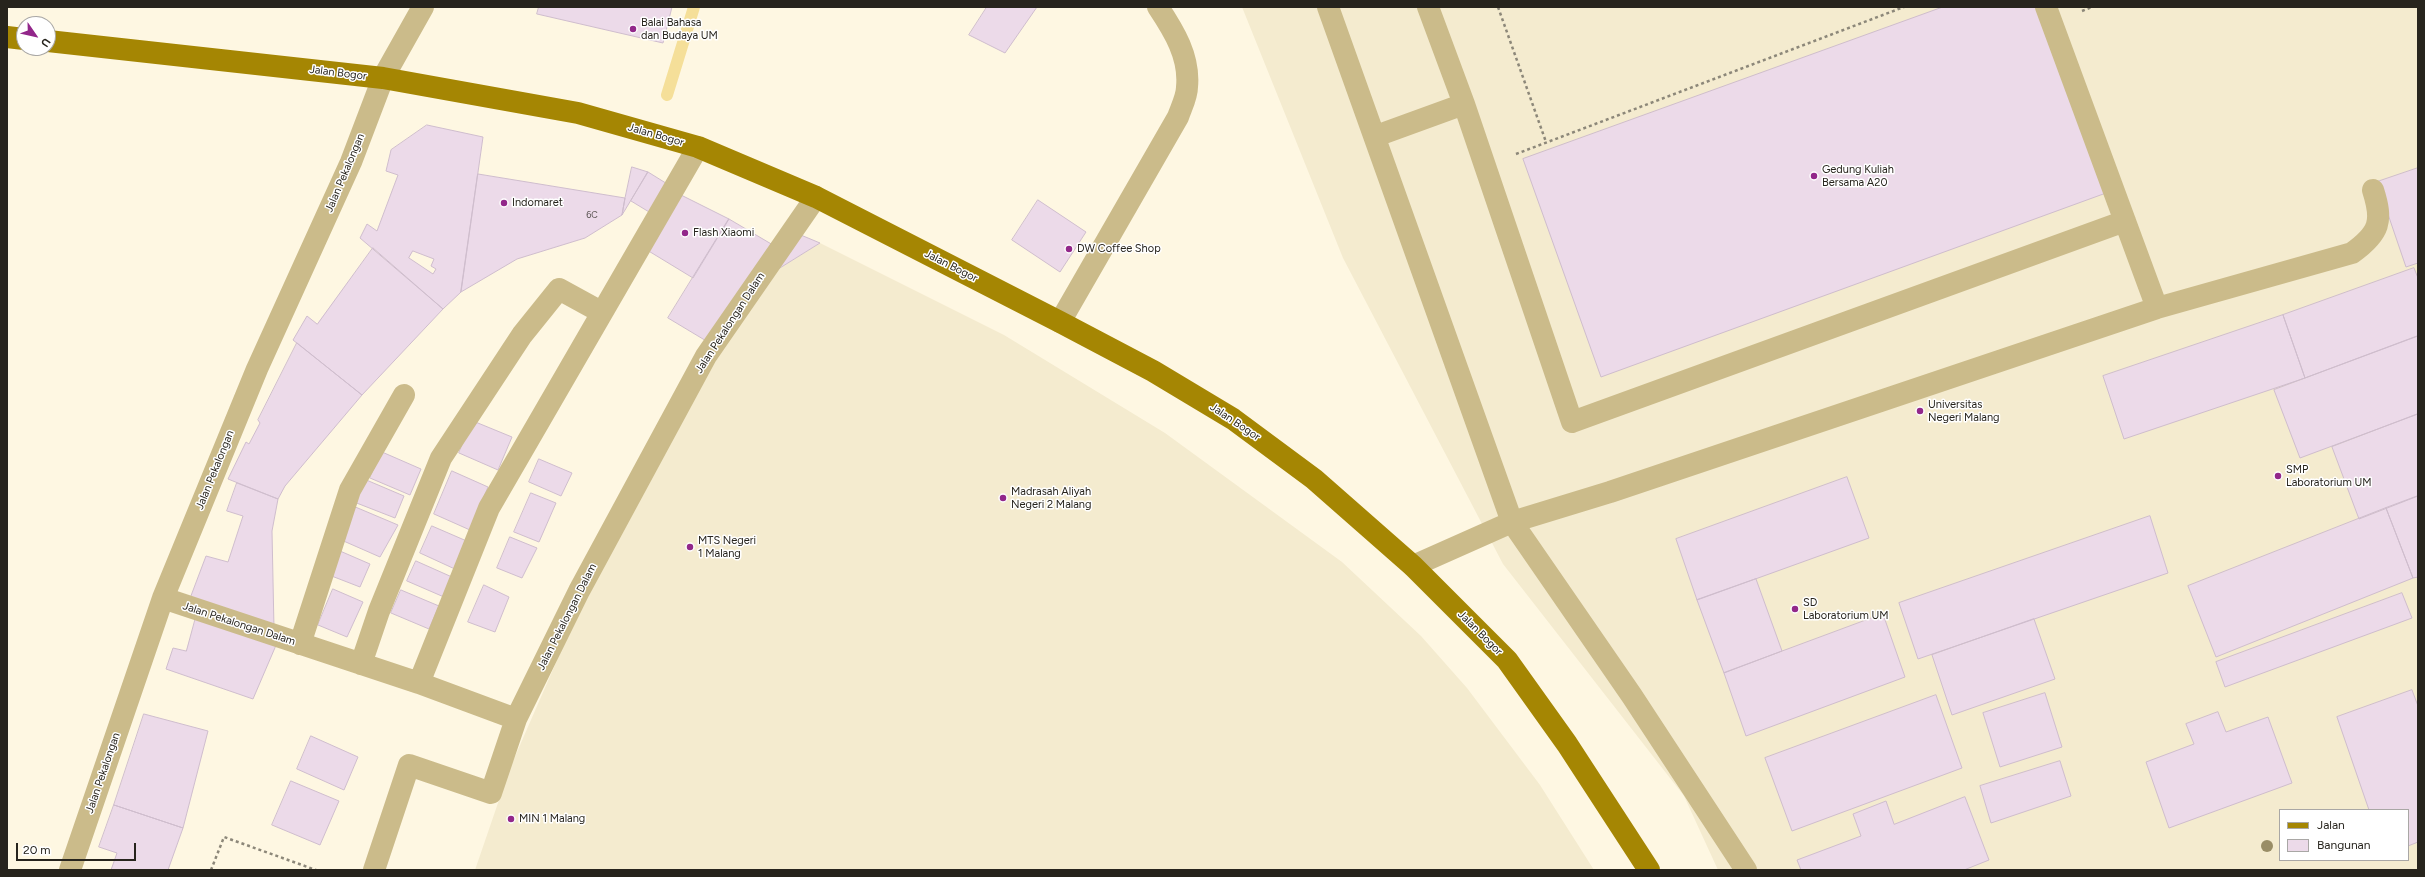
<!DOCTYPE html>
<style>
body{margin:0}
#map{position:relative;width:2425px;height:877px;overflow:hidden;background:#fef7e2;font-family:Figtree,sans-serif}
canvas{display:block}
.frame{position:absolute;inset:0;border:8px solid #27241d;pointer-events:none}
.legend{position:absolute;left:2279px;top:809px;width:130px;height:52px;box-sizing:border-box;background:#fff;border:1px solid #a9a7a5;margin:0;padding:5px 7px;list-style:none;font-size:12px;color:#27241d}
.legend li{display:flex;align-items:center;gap:8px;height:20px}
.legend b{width:20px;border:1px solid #a9a7a5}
.north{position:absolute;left:16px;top:16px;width:40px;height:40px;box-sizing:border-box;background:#fff;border:1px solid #a9a7a5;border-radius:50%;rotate:124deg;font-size:11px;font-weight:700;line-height:16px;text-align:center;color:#27241d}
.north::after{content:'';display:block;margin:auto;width:14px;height:18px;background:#92278a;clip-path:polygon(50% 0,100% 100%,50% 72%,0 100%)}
.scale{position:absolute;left:16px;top:843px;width:120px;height:18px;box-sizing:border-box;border:2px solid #27241d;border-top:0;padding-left:5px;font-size:12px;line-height:14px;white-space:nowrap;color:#27241d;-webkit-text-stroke:3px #fff;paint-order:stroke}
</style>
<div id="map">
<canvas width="2425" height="877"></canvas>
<div class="frame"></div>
<ul class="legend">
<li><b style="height:5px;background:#a58603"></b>Jalan</li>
<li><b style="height:11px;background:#ecdae9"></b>Bangunan</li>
</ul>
<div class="north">U</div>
<div class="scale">20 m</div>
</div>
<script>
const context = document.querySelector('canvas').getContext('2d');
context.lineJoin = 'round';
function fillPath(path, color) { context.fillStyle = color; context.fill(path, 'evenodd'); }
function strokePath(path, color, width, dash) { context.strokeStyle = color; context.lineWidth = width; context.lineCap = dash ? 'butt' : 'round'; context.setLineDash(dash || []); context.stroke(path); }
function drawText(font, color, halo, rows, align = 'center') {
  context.font = font + ' Figtree,sans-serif'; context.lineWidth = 3; context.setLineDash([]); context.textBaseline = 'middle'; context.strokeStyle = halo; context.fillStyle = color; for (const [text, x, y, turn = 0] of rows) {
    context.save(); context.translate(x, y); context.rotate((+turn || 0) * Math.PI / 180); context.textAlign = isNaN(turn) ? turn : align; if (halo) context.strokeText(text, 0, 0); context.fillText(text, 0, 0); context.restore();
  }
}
const built = new Path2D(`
 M1242,7H2418V870H1718L1684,796L1503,564L1343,258ZM2280,810H2408V860H2280Z
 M820,243L1004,335L1165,433L1342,562L1421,636L1467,688L1540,785L1594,870H475L510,768L575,619L646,475L767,276Z`);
const stream = new Path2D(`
 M667,95L694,7`);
const building = new Path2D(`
 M539,7H672L663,43L537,14Z
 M987,7H1037L1005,53L969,35Z
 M1943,7H2039L2106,193L1601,377L1523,159Z
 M427,125L483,137L461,292L443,309L360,238L367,224L377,231L398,175L386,171L391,150ZM413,251L434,259L431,266L436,269L433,274L409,258Z
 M632,167L648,172L622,215L625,198Z
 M2418,168V263L2406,267L2377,182Z
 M648,172L677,190L659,218L631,201Z
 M478,174L625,198L622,215L585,238L517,259L461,292Z
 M675,192L729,219L693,278L642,247Z
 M1038,200L1086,232L1060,272L1012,240Z
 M729,219L773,245L708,342L668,318Z
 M796,233L820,243L767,276Z
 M373,248L443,309L362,395L293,340L307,316L317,324Z
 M2414,268L2418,278V336L2305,378L2283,315Z
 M2283,315L2305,378L2124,439L2103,376Z
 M2418,336V414L2300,458L2274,390Z
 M297,343L362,395L285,486L278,499L228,479L246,442L249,444L260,423L258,420Z
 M2418,414V496L2359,519L2332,447Z
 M473,421L512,437L498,470L459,453Z
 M382,452L421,469L410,495L370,478Z
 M539,459L572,473L561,496L529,482Z
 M452,471L488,487L470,530L434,514Z
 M1847,477L1869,538L1697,600L1676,539Z
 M364,479L404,496L395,518L354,502Z
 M237,483L278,499L272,531L274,629L189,601L206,556L228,562L243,516L227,511Z
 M531,493L556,503L539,542L514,532Z
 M2418,496V577L2413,578L2386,508Z
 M353,506L398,525L380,557L339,539Z
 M2386,508L2413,578L2216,657L2188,586Z
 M2150,516L2168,573L1918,659L1899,603Z
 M432,526L469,542L457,570L420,553Z
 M510,537L537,548L522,578L497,568Z
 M340,551L370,564L360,587L329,575Z
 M416,561L452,577L444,597L407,581Z
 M1756,579L1782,651L1724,673L1697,600Z
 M484,585L509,597L495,632L468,622Z
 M333,589L363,602L347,637L318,625Z
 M401,590L439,606L429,629L391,613Z
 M2402,593L2412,618L2225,687L2216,662Z
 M1883,614L1905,677L1746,736L1724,673Z
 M196,617L277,643L253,699L166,669L173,648L186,651Z
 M2034,619L2055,679L1952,715L1932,655Z
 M2412,690L2418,706V842L2408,846V810H2369L2337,717Z
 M2045,693L2062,747L2000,767L1983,713Z
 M1936,695L1962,768L1792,831L1765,758Z
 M2218,712L2226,732L2268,717L2292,783L2169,828L2146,762L2194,744L2186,724Z
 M144,714L208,731L183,828L114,805Z
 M311,736L358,757L344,790L297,769Z
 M2060,761L2071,796L1991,823L1980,786Z
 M291,781L339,801L320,845L272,825Z
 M1965,797L1989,860L1964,870H1801L1797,860L1861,836L1853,814L1886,801L1894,824Z
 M114,805L183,828L168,870H111L117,853L99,847Z`);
const path = new Path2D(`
 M1498,7L1546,142
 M2082,11L2092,7
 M1516,154L1904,7
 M211,870L224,837L316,870`);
const minor = new Path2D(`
 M1328,7L1512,522L1632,696L1746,870
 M2046,7L2157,308
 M1464,104L1572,422L2125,221
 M1376,136L1464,104L1428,7
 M1060,322L1178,117C1181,108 1187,97 1187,87C1190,57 1174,31 1158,7
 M1413,566L1512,522L1610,492L2157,308L2352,253C2380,233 2383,221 2373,190
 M163,598L419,683L516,719L579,591L706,356L816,197
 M300,644L350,490L404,395
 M361,664L379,611L441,458L522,335L559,289L601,312
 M419,683L489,508L698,147
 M70,870L163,598L257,369L351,162L383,78L423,7
 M374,870L409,765L491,793L516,719`);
const major = new Path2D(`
 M7,37L24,39
 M48,41L383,78L578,113L698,147L816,197L1060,322L1153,371L1233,419L1314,479L1413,566L1507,660L1567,744L1649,870`);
const trees = [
 [2267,846]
];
const markers = [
 [633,29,4,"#92278a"],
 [1814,176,4,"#92278a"],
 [504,203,4,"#92278a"],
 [685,233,4,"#92278a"],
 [1069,249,4,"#92278a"],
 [1920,411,4,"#92278a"],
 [2278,476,4,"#92278a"],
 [1003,498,4,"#92278a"],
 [690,547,4,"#92278a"],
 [1795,609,4,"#92278a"],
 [511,819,4,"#92278a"]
];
const numberNames = [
 ["6C",592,215]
];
const poiNames = [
 ["Balai Bahasa",641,23],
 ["dan Budaya UM",641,36],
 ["Gedung Kuliah",1822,170],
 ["Bersama A20",1822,183],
 ["Indomaret",512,203],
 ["Flash Xiaomi",693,233],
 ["DW Coffee Shop",1077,249],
 ["Universitas",1928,405],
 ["Negeri Malang",1928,418],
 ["SMP",2286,470],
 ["Laboratorium UM",2286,483],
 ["Madrasah Aliyah",1011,492],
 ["Negeri 2 Malang",1011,505],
 ["MTS Negeri",698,541],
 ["1 Malang",698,554],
 ["SD",1803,603],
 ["Laboratorium UM",1803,616],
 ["MIN 1 Malang",519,819]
];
const streetNames = [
 ["Jalan Bogor",338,73,7],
 ["Jalan Bogor",656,135,16],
 ["Jalan Pekalongan",345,173,-67],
 ["Jalan Bogor",951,266,27],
 ["Jalan Pekalongan Dalam",730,323,-57],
 ["Jalan Bogor",1235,422,34],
 ["Jalan Pekalongan",215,470,-68],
 ["Jalan Pekalongan Dalam",567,617,-63],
 ["Jalan Pekalongan Dalam",239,624,18],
 ["Jalan Bogor",1480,633,45],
 ["Jalan Pekalongan",103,773,-71]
];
fillPath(built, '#f4ebcf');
strokePath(stream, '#f5df99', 12);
fillPath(building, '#ecdae9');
strokePath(building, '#cfbdcd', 1);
strokePath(path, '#8c8779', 2.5, [3, 3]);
strokePath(minor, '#cbbb8a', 22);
strokePath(major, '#a58603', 22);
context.fillStyle = '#998d66';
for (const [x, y] of trees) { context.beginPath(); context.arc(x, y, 6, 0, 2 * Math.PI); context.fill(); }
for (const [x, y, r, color] of markers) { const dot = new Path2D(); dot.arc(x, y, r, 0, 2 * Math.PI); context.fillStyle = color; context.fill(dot); strokePath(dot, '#fff', 1.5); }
drawText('9px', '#585250', null, numberNames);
drawText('11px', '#27241d', '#fff', poiNames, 'left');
drawText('11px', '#27241d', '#fff', streetNames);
</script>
